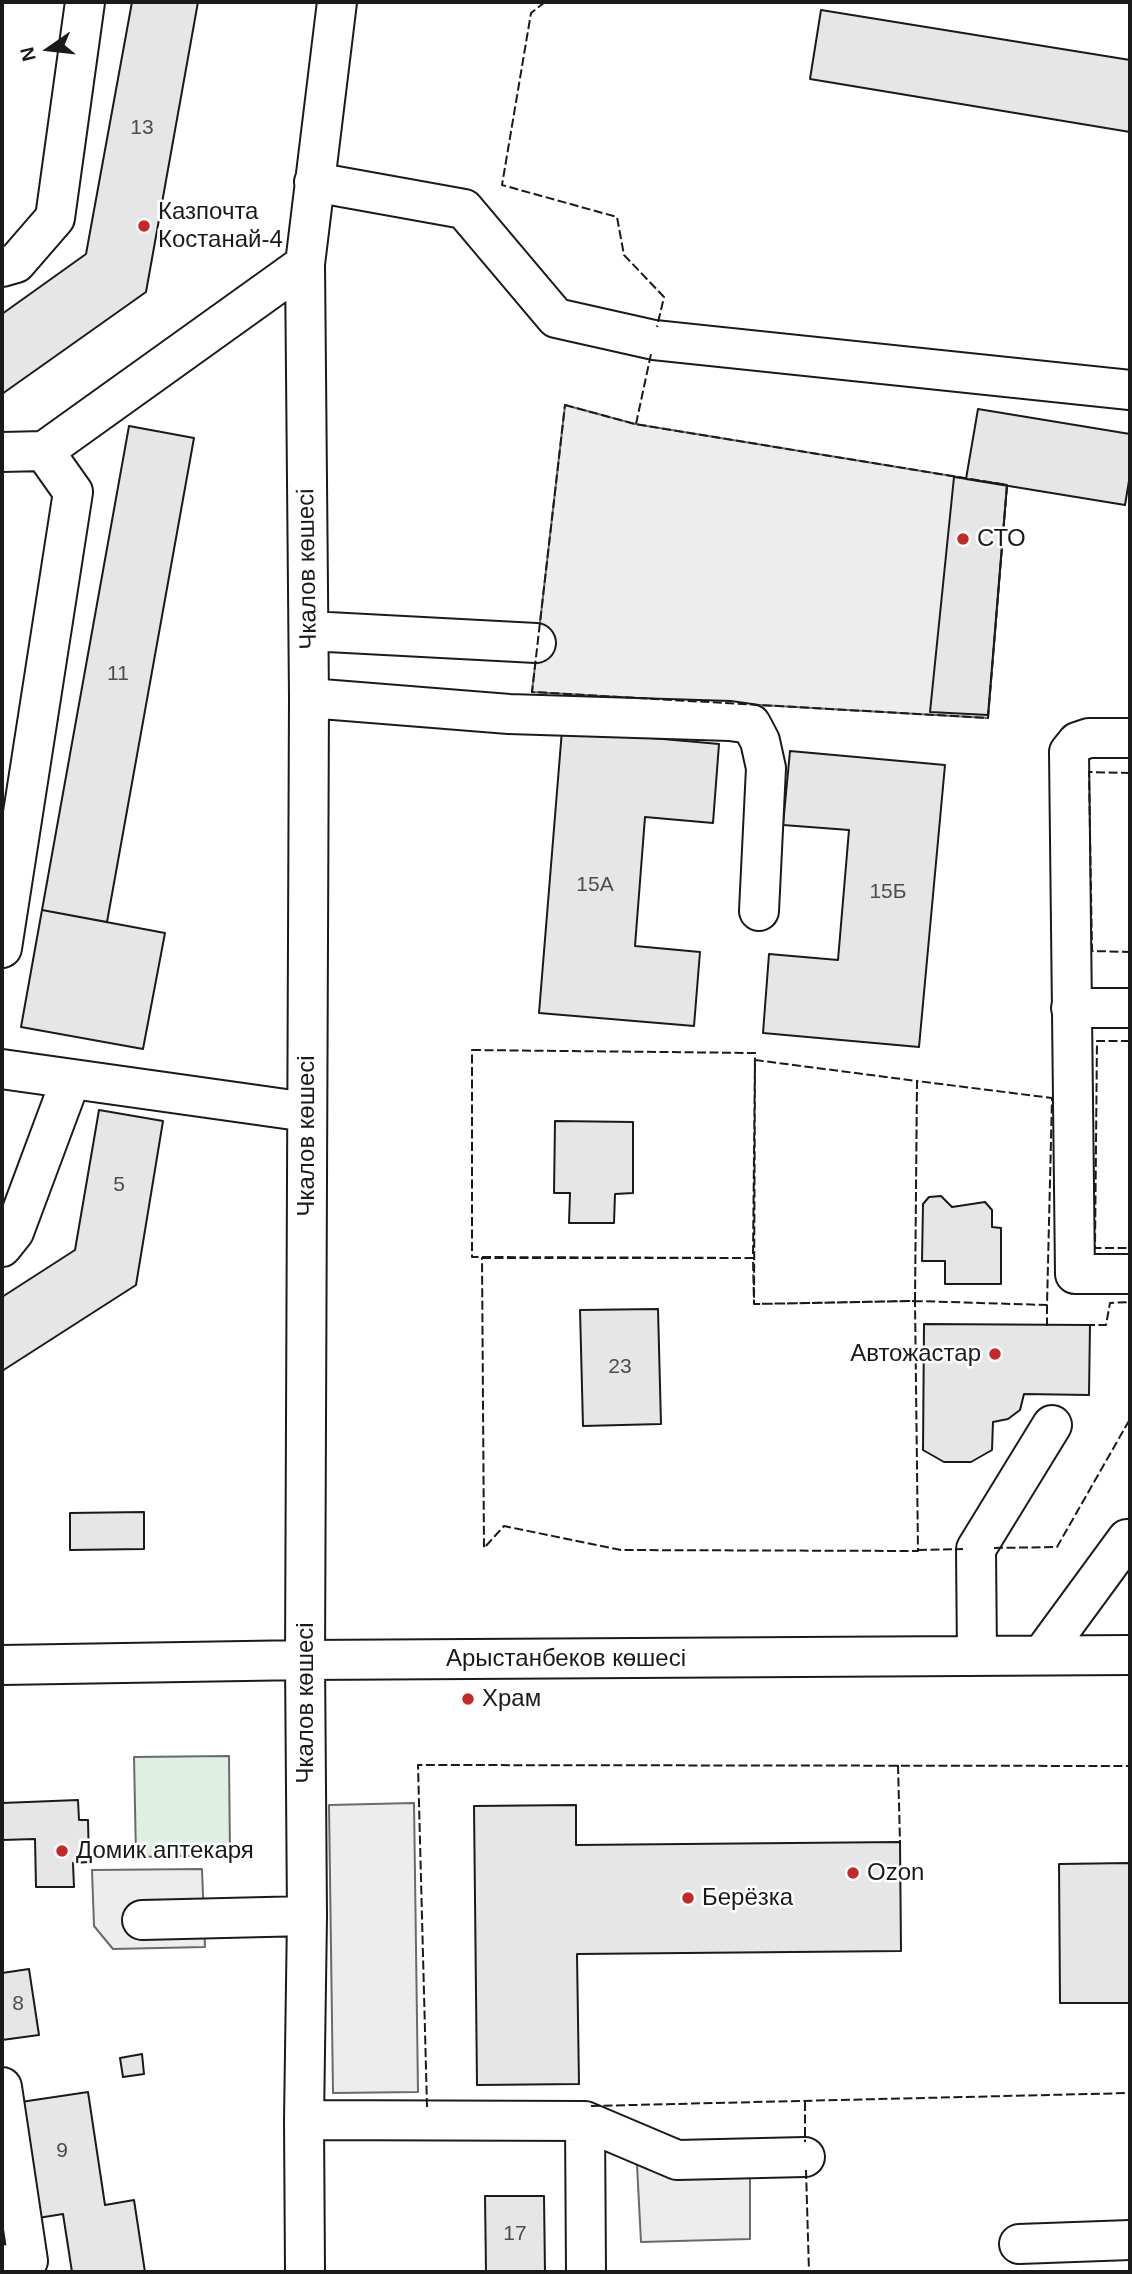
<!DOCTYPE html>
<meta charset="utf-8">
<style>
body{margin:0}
#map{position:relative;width:1132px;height:2274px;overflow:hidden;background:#fff;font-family:Arial,sans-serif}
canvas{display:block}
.frame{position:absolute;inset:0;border:4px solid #1a1a1a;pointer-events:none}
.north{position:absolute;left:14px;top:14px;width:70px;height:70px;-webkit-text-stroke:5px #fff;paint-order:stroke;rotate:256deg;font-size:19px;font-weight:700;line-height:28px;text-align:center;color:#1a1a1a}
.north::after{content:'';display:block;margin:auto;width:24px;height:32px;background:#1a1a1a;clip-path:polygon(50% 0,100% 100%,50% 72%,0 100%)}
</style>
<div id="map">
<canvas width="1132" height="2274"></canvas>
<div class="frame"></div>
<div class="north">N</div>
</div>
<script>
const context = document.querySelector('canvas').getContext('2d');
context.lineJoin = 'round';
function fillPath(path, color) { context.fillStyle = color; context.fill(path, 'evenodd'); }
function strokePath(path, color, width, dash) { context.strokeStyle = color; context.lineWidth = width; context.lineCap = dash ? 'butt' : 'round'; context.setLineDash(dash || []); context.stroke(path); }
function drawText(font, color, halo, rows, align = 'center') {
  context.font = font + ' Arial,sans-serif'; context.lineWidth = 5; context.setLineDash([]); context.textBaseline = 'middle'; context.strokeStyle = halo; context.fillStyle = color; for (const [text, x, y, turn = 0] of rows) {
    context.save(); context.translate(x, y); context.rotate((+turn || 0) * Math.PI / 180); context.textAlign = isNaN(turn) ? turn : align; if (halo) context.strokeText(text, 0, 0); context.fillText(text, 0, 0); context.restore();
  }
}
const green = new Path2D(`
 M229,1756L230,1855L136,1857L134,1757Z`);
const parking = new Path2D(`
 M565,405L635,424L1007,485L988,718L532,692Z
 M414,1803L418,2092L333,2093L329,1805Z
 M202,1869L205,1947L113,1949L94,1926L92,1870Z
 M750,2162V2239L641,2242L637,2165Z`);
const building = new Path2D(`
 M132,2H198L146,292L2,394V314L86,254Z
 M821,10L1130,60V132L810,79Z
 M978,409L1130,434V475L1125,505L966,479Z
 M129,426L194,438L107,922L42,910Z
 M954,477L1007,485L988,715L930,712Z
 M562,730L719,744L713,823L645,817L635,946L700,952L694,1026L539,1013Z
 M790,751L945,765L919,1047L763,1033L769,954L838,960L849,830L783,825Z
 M42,910L165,933L143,1049L21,1027Z
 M99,1110L163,1121L136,1285L2,1371V1297L75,1250Z
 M555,1121L633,1122V1193L615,1194L614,1223H569L570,1193H554Z
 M941,1196L952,1207L985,1202L992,1210V1227L1001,1228V1284H945V1261H922L923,1204L929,1197Z
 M658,1309L661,1424L583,1426L580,1310Z
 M924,1324L1090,1325L1089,1395L1024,1394L1020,1410L1008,1419L993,1422L992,1450L971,1462H944L923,1450Z
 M144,1512V1549L70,1550V1513Z
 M78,1800L79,1820H88L89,1862L73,1863L74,1887H36L35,1839L2,1840V1803Z
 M576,1805V1845L900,1842L901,1951L577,1954L579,2084L477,2085L474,1806Z
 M1130,1863V2003H1060L1059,1864Z
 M29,1969L39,2035L2,2040V1973Z
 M142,2054L144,2074L123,2077L120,2058Z
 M88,2092L105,2205L134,2200L145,2272H72L63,2214L38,2218L21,2102Z
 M485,2196H544L545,2272H486Z
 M1125,2271V2272H991Z`);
const minor = new Path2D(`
 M314,182L464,209L556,318L654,340L1130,390
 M2,267L16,263L55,218L85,2
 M2,452L44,451L305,264
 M309,631L536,643
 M309,698L509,714L730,721L751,724L760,741L766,768L759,911
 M1130,738H1089L1077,742L1069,752L1075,1274H1130
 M2,948L73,492L44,451
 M1071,1008H1130
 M2,1069L307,1112
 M2,1247L14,1232L71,1079
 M1042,1655L1127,1539H1130
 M977,1656L976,1549L1052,1425
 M2,1665L305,1660L1130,1655
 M142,1920L307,1916
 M2,2087L28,2261L2,2265
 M304,2120L585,2121L677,2160L805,2157
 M585,2121L586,2272
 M1019,2244L1130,2240
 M305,2272L304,2120L307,1916L305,1660L309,698L305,264L337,2`);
const fence = new Path2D(`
 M545,2L531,13L502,185L617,217L624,255L664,297L657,327
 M565,405L635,424L1007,485L988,718L532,692Z
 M636,424L651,354
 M1130,773L1089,772L1092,951L1130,952
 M1130,1041H1097L1095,1248H1130
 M472,1050L755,1053L753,1258L472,1257Z
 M482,1258H753L754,1304L915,1301L918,1551L621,1550L504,1526L484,1548Z
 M915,1301L917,1081L1052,1098L1047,1305L915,1301L754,1304L755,1060L917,1081L915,1301
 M1047,1305V1325H1051
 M1086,1325H1106L1110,1303L1130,1302
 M994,1548L1057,1547L1130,1419
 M918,1550L963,1549
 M898,1765L900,1842
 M805,2102V2142
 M591,2106L1130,2093
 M427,2107L418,1765L1130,1766
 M806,2170L809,2272`);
const markers = [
 [144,226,7,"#c62828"],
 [963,539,7,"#c62828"],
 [995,1354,7,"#c62828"],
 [468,1699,7,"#c62828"],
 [62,1851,7,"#c62828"],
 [853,1873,7,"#c62828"],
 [688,1898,7,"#c62828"]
];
const numberNames = [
 ["13",142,128],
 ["11",118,674],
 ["15А",595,885],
 ["15Б",888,892],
 ["5",119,1185],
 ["23",620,1367],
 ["8",18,2004],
 ["9",62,2151],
 ["17",515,2234]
];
const poiNames = [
 ["Казпочта",158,212],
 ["Костанай-4",158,240],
 ["СТО",977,539],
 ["Автожастар",981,1354,"right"],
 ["Храм",482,1699],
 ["Домик аптекаря",76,1851],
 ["Ozon",867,1873],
 ["Берёзка",702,1898]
];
const streetNames = [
 ["Чкалов көшесі",308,569,-91],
 ["Чкалов көшесі",307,1136,-90],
 ["Арыстанбеков көшесі",566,1659],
 ["Чкалов көшесі",306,1703,-90]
];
fillPath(green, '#e0efe3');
strokePath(green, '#6a6a6a', 2);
fillPath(parking, '#ededed');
strokePath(parking, '#6a6a6a', 2);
fillPath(building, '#e6e6e6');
strokePath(building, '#1a1a1a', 2);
strokePath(minor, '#1a1a1a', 42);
strokePath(minor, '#fff', 38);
strokePath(fence, '#1a1a1a', 2, [9, 3.5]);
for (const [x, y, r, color] of markers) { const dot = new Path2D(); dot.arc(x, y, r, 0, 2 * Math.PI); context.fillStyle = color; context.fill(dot); strokePath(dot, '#fff', 2.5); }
drawText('21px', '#4d4d4d', null, numberNames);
drawText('24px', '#1a1a1a', '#fff', poiNames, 'left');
drawText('24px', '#1a1a1a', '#fff', streetNames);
</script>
